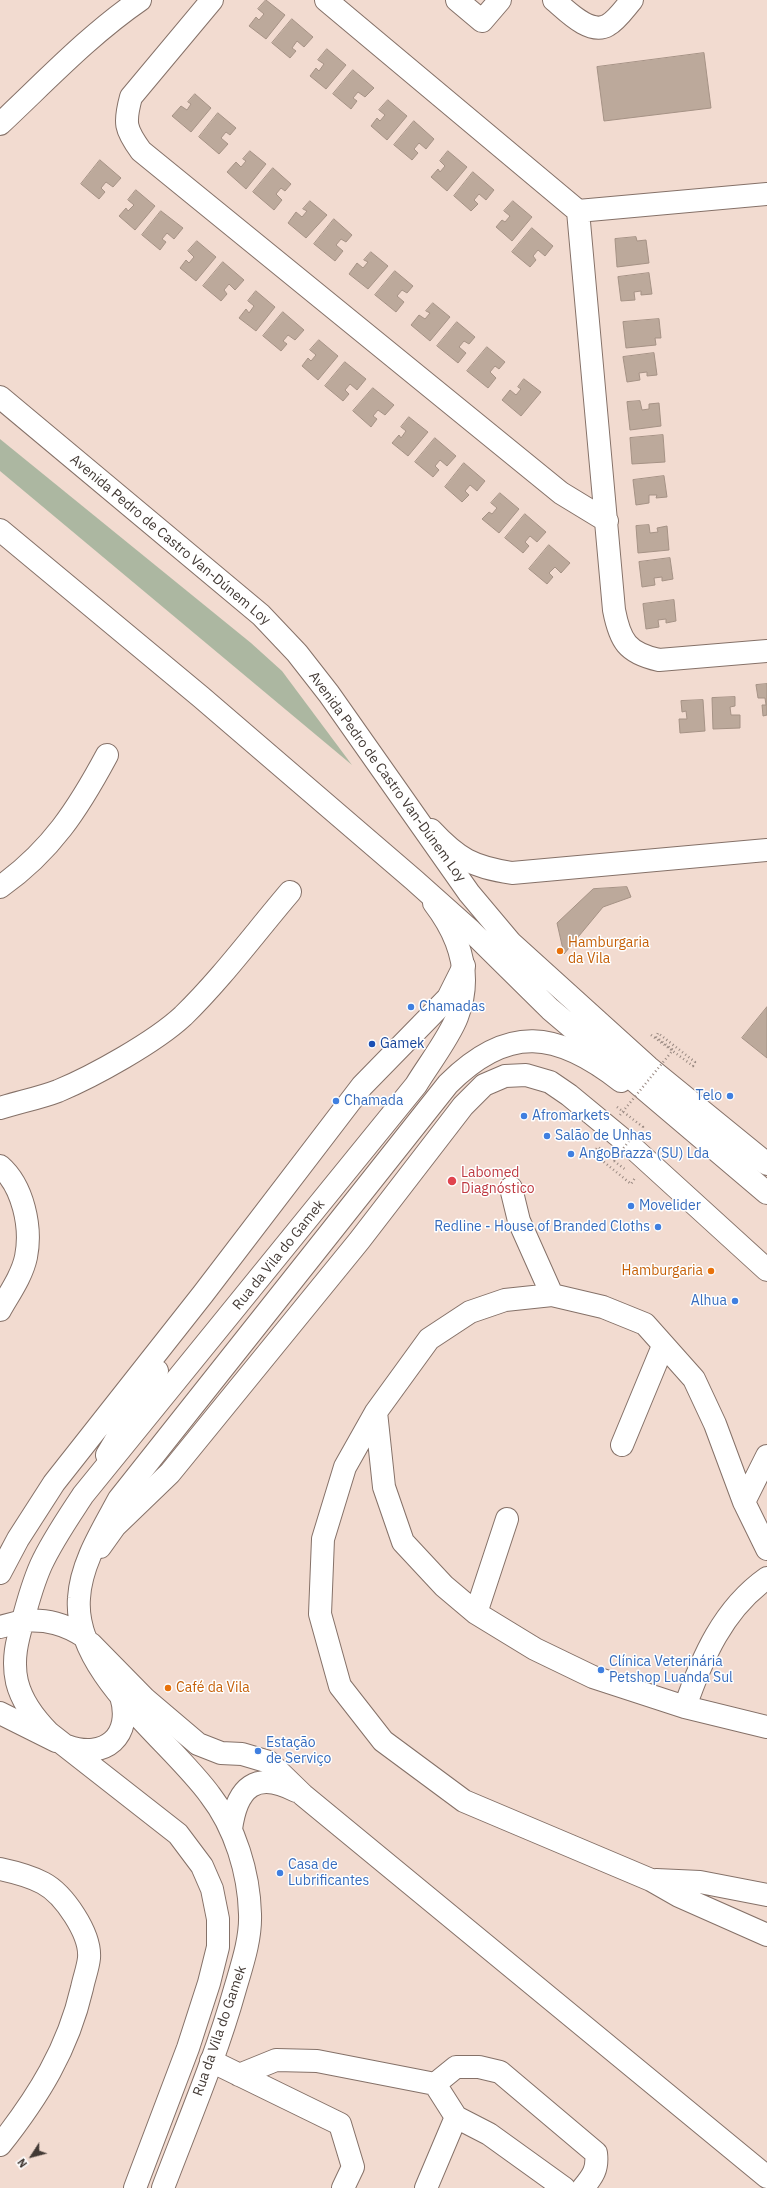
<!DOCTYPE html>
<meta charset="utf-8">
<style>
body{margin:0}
#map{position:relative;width:767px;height:2188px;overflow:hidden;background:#f2dbd0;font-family:"IBM Plex Sans",sans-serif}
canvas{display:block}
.north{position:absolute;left:12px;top:2136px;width:40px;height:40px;-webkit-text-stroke:3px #fff;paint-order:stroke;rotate:234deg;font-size:11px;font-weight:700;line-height:16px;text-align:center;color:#423934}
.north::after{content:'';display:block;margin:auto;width:14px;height:18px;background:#423934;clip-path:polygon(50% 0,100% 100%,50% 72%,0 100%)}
</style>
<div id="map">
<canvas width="767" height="2188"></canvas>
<div class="north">N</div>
</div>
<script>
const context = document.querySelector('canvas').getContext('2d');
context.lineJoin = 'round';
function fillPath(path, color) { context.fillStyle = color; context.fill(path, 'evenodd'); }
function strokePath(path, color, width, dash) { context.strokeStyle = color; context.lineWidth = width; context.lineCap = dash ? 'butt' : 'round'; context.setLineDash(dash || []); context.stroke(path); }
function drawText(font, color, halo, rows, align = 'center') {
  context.font = font + ' "IBM Plex Sans",sans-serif'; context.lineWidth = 3; context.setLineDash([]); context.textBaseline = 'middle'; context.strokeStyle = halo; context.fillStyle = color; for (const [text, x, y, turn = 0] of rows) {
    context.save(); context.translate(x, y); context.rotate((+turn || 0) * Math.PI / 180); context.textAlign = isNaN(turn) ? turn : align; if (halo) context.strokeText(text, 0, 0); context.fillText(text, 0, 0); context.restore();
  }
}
const green = new Path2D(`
 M0,439L251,643L282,671L352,765L0,471Z`);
const building = new Path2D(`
 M266,0L285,15L266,39L249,26L256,17L259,20L264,14L258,9Z
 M292,19L313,37L304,47L297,41L292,48L296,51L290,58L272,43Z
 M327,49L346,65L326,89L310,76L316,68L319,71L324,64L318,60Z
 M704,53L711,108L604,121L597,67Z
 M353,70L374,88L365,97L358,92L353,98L357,101L351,109L333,94Z
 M195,94L211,108L191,132L172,116L181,106L187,110L191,104L188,102Z
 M388,100L407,116L387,140L371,126L377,118L380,121L385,115L379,110Z
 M218,113L236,128L230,135L226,132L221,138L228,144L219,154L199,137Z
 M414,121L434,139L426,149L419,143L414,149L418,153L412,160L394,145Z
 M250,151L266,164L246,189L227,172L236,162L241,167L246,161L243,159Z
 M448,151L467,167L447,191L431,177L438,169L440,172L445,166L440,161Z
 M100,160L121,178L113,187L106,182L101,188L105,192L99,199L81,184Z
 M273,168L291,184L285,191L281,188L276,194L282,200L274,210L253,192Z
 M473,172L494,190L486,200L479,194L474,200L478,204L471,211L454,196Z
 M136,190L155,206L135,230L119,216L126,208L128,211L134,205L128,200Z
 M310,201L327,215L306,238L288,223L296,212L302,217L307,211L303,209Z
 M513,201L532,217L512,241L496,227L502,220L505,222L510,216L504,211Z
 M161,211L183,228L174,239L167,233L162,239L166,242L160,250L142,235Z
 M334,219L352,235L346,242L341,239L336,245L343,251L335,261L314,244Z
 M532,228L553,246L545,256L538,250L533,256L536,260L530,267L512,252Z
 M636,237L637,241L646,240L649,263L617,267L615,239Z
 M197,241L216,257L196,281L180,268L186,260L189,263L194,257L188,251Z
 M371,252L388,266L368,289L349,274L357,263L363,268L368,262L364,260Z
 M223,262L244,280L235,290L229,284L224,290L227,294L221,301L203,286Z
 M395,271L413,286L407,293L402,290L397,296L404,302L396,312L375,295Z
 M649,273L652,294L641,295V291L634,292L635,300L621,301L618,277Z
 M256,291L275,307L256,331L239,318L246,309L249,313L254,306L248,301Z
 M433,303L450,317L430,341L411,325L419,315L425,319L430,313L426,311Z
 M283,312L304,330L295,340L288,335L283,341L287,344L281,351L263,336Z
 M659,319L661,338H655L656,345L626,348L623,322Z
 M457,322L475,337L469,344L464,341L459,347L466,353L458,363L437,346Z
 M319,340L338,356L318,380L302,366L308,358L311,361L316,355L310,350Z
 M487,347L505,362L499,369L495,366L490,372L496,378L488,388L467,371Z
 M654,353L657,375L647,376V372L639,373L640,380L627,382L623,357Z
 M345,362L366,379L357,390L350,384L345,390L349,394L343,401L325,386Z
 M524,379L541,392L521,416L502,400L510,390L516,395L521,389L518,387Z
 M373,388L394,405L385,415L378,410L373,416L377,419L371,427L353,411Z
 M640,401L642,410L649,409V404L659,403L661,426L630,430L627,402Z
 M409,417L428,432L408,456L392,443L399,435L401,438L406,431L401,427Z
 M663,435L665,462L632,464L630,438Z
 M435,438L456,456L447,466L440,460L435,466L439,470L433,477L415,462Z
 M464,463L485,481L477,491L470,485L465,491L469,495L462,502L445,487Z
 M664,476L667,497L656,498L657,495H649V503L636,505L633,480Z
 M500,493L519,509L499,533L482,519L489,512L492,514L497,508L491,503Z
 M525,514L546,532L537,542L530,536L525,542L529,546L523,553L505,538Z
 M649,525L650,533L658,532L657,528L667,526L669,550L638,553L636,526Z
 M549,545L570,563L561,573L555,567L549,573L553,577L547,584L529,569Z
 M670,558L673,579L662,581V577L654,578L655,585L642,587L639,562Z
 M674,600L676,621L666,623V619L658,620L659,627L646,629L643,604Z
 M767,684V715L763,716L762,705H766L765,698H758L756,685Z
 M735,697V706L730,707L731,715H740V728L713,729L712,698Z
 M703,700L705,731L680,733L679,719H687L686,711L682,712L681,701Z
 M627,887L631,897L603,907L564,954L557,923L593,889Z
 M767,1007V1058L742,1038Z`);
const path = new Path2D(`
 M651,1035L693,1066L695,1062L658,1033L656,1037L673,1050
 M617,1107L643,1127L641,1129
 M609,1156L598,1147L593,1153L631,1184L635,1178L634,1177
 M614,1161L626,1170`);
const minor = new Path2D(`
 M212,0L131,97C124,123 125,129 141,151L561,493L607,521
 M326,0L578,211L614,610C620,641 627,653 659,660L767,651
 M457,0L482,21L500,0
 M554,0C566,10 590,36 608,25C617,20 625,8 632,0
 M0,124C45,82 89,35 140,0
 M578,211L767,194
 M431,830C458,859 473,867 512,873L767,850
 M0,887C51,851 78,809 107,755
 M0,1108C19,1102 40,1098 58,1091C94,1076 155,1042 183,1016C222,978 255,933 290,892
 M0,1166C23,1186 32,1227 26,1257C22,1276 9,1294 0,1310
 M511,1188L519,1221L552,1295
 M376,1412L384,1487L403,1542L444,1586L476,1613L535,1649L593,1677L685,1707L767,1727
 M622,1445L663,1346
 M107,1455L157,1371
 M744,1502L767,1456
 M100,1547L115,1526L170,1473L359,1241L463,1106L484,1085L505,1076L526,1075L550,1082L569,1095L632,1147L767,1270
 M767,1549L744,1502L715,1424L694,1379L645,1324L603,1307L552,1295L505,1300L470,1312L429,1339L376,1412L345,1467L323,1539L320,1614L340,1686L383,1741L464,1801L651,1880L679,1896L767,1935
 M0,1573L18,1539L54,1483L203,1294L362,1086L448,998L464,966
 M476,1613L507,1519
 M0,1627L23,1621
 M91,1644L145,1699L198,1744L221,1753L242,1754L269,1762L303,1795L767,2177
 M685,1707C702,1658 723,1609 767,1578
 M0,1713L56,1741
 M231,1829C237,1787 256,1770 296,1791
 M0,1869C14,1872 30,1876 43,1883C64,1894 91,1934 89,1958C88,1968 84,1978 82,1988C68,2049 38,2097 0,2145
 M656,1880L700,1882L767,1895
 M211,2061L340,2124L353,2167L343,2188
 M239,2075L276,2060L317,2061L435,2084L456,2117L426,2188
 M435,2084L456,2067H479L500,2072L596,2153C598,2169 593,2176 583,2188
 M456,2117L489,2134L564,2188`);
const major = new Path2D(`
 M23,1621C47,1619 65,1624 85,1637
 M67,1746C105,1760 133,1736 121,1696
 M135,2188L188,2048L209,1983L218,1947V1919L212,1889L202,1866L178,1834L49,1733C35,1719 22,1702 17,1682C12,1660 17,1641 23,1620C28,1601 33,1583 41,1565C52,1541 68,1518 83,1495L416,1085C428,1065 449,1038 457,1017C473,975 460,937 434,903
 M163,2188C188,2122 216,2057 235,1989C242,1965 251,1939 250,1914C249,1873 235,1827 210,1795C170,1740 73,1672 79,1598C81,1563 103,1529 119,1499L448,1084C508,1024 557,1031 621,1081`);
const highway = new Path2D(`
 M0,397L261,615L297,653L329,694L469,893L511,943L648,1067L767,1164
 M0,530L201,697L414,880L471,931L550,1009L767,1193`);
const pathBridge = new Path2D(`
 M620,1115L673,1050
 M614,1161L637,1130`);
const markers = [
 [560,951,4,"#e8710a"],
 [411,1007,4,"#3f7fe0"],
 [372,1044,4,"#1a4fb4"],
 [730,1096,4,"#3f7fe0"],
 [336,1101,4,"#3f7fe0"],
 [524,1116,4,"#3f7fe0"],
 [547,1136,4,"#3f7fe0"],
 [571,1154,4,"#3f7fe0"],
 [452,1181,5,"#e0444e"],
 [631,1206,4,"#3f7fe0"],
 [658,1227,4,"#3f7fe0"],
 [711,1271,4,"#e8710a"],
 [735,1301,4,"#3f7fe0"],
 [601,1670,4,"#3f7fe0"],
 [168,1688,4,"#e8710a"],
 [258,1751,4,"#3f7fe0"],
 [280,1873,4,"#3f7fe0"]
];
const streetNames = [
 ["Avenida Pedro de Castro Van-Dúnem Loy",170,540,40],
 ["Avenida Pedro de Castro Van-Dúnem Loy",387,777,54],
 ["Rua da Vila do Gamek",279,1255,-51],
 ["Rua da Vila do Gamek",220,2031,-71]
];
const foodNames = [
 ["Hamburgaria",568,943],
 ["da Vila",568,959],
 ["Hamburgaria",703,1271,"right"],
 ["Café da Vila",176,1688]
];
const shopNames = [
 ["Chamadas",419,1007],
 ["Telo",722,1096,"right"],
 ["Chamada",344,1101],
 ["Afromarkets",532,1116],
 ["Salão de Unhas",555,1136],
 ["AngoBrazza (SU) Lda",579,1154],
 ["Movelider",639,1206],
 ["Redline - House of Branded Cloths",650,1227,"right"],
 ["Alhua",727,1301,"right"],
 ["Clínica Veterinária",609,1662],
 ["Petshop Luanda Sul",609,1678],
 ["Estação",266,1743],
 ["de Serviço",266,1759],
 ["Casa de",288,1865],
 ["Lubrificantes",288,1881]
];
const transitNames = [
 ["Gamek",380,1044]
];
const healthNames = [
 ["Labomed",461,1173],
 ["Diagnóstico",461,1189]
];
fillPath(green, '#acb7a1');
fillPath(building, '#bca99b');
strokePath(building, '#a59285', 1);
strokePath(minor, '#857168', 24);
strokePath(major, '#857168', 24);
strokePath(highway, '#857168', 24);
strokePath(path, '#988880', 2.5, [1, 3]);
strokePath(minor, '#fff', 22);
strokePath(major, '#fff', 22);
strokePath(highway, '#fff', 22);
strokePath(pathBridge, '#988880', 2.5, [1, 3]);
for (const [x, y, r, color] of markers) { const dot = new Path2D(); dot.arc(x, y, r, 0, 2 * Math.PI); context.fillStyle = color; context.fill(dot); strokePath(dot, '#fff', 1.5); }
drawText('14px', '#423934', '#fff', streetNames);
drawText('14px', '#c56008', '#fff', foodNames, 'left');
drawText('14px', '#366cbe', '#fff', shopNames, 'left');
drawText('14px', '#164399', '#fff', transitNames, 'left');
drawText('14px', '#be3a42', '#fff', healthNames, 'left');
</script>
